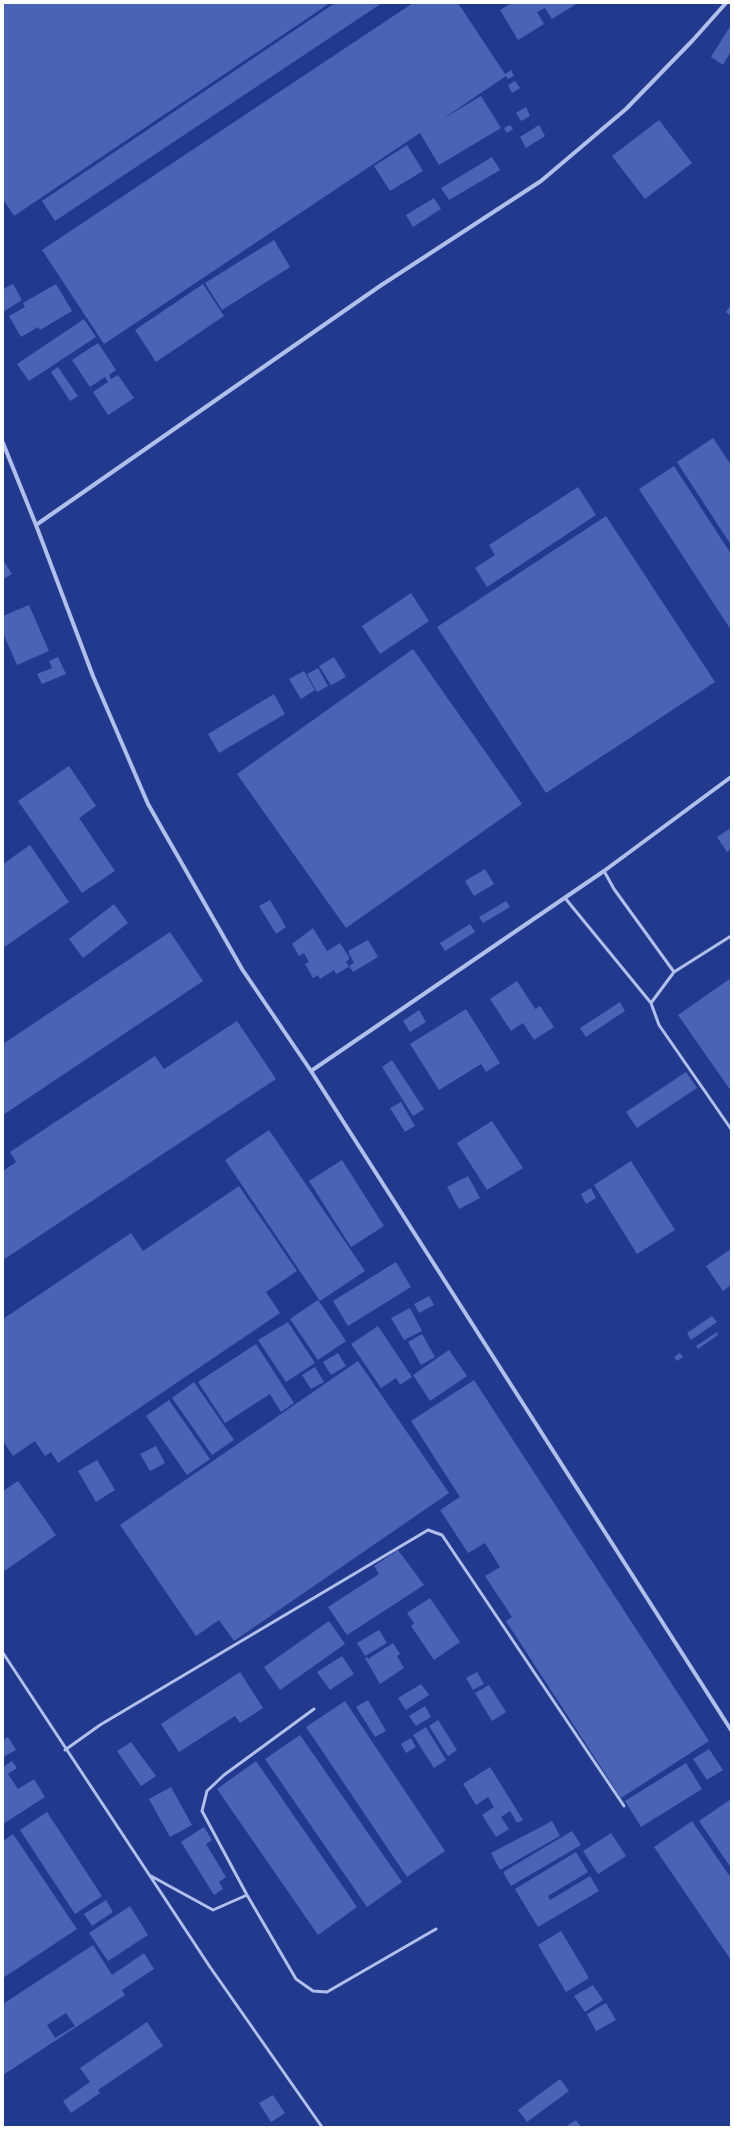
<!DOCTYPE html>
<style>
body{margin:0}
#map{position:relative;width:734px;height:2130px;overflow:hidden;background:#223a8e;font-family:Signika,sans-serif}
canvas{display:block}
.frame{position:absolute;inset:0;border:4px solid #fff;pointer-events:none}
</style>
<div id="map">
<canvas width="734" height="2130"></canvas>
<div class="frame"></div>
</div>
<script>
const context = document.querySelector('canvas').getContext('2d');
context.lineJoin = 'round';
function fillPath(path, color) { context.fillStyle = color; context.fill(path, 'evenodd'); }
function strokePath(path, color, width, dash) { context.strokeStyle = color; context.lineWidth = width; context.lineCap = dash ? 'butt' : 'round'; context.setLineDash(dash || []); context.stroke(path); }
const building = new Path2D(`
 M3,3H330L14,216L3,199Z
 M335,3H382L55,221L42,201Z
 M413,3H458L505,74L511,70L514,76L508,79L506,76L441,120L481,96L501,128L439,165L420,133L104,344L42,250Z
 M512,3H578L552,19L545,8L537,12L544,24L518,40L500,10Z
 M731,25V51L723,65L711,57Z
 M515,81L520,88L512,93L508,85Z
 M526,107L530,116L521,121L516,113Z
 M659,120L692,163L645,199L612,156Z
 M510,125L513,129L507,133L504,128Z
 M539,125L545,136L526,148L520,137Z
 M407,145L423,171L390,191L374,166Z
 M492,157L500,170L449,200L441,188Z
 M434,198L441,209L413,227L406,215Z
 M274,240L290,267L222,310L205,283Z
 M13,284L22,300L3,312V289Z
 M56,284L72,311L40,330L38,327L21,337L9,316L25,307L23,303Z
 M203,284L224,316L156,362L135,330Z
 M731,305V316L726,312Z
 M84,319L96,337L29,381L17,364Z
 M98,343L116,370L109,375L111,379L118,375L134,398L108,415L93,392L108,382L105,377L90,387L72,360Z
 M58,367L78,396L70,401L51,372Z
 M713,438L731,465V545L677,462Z
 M674,466L731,554V630L639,489Z
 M578,487L596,515L487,587L475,568L495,555L489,545Z
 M606,516L715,682L546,793L437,627Z
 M3,560L12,574L3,579Z
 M411,593L429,621L380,654L362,626Z
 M29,605L49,651L17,665L3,633V616Z
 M413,649L522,804L346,928L237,774Z
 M58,657L66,674L42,684L37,674L52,668L49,661Z
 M334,657L346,677L331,685L319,666Z
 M318,668L328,686L317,692L307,674Z
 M304,671L315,690L301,699L289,679Z
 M274,694L285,714L219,753L208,734Z
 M69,766L96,806L79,818L115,871L82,893L18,801Z
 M731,828V849L727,852L717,837Z
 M30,845L69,902L3,948V864Z
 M485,869L494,884L474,896L465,881Z
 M270,900L286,927L276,934L259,906Z
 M506,901L510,907L483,923L479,917Z
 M114,904L128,923L83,958L69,939Z
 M470,924L475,932L445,951L440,943Z
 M313,928L327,951L340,943L349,957V959L346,962L349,967L336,974L334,970L320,979L318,975L313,978L305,964L309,962L304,953L299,956L292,944Z
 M170,932L203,981L3,1115V1044Z
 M368,940L378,957L353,972L349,966L354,963L348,951Z
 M731,978V1091L678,1015Z
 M517,981L535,1009L540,1006L554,1027L534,1040L523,1023L511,1031L490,999Z
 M620,1002L625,1011L586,1037L580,1028Z
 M466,1009L500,1063L486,1072L481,1064L439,1090L410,1044Z
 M419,1010L426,1022L410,1032L403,1021Z
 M237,1021L276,1079L3,1260V1171L16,1162L10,1152L155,1056L164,1069Z
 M392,1060L424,1109L413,1116L382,1067Z
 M686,1072L697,1088L637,1128L626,1112Z
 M401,1102L415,1126L405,1132L390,1108Z
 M492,1121L523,1168L487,1190L457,1143Z
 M269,1130L365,1271L320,1301L225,1160Z
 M342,1160L384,1226L351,1247L309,1181Z
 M631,1161L675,1230L637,1254L594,1185Z
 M468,1176L480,1198L459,1209L447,1187Z
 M239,1186L297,1271L266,1292L280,1313L58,1463L51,1452L45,1456L35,1441L13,1456L3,1441V1319L131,1233L143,1251Z
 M591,1188L596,1198L586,1204L581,1194Z
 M731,1249V1285L723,1291L706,1266Z
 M396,1262L411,1287L348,1326L333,1301Z
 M429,1296L434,1305L419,1313L414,1304Z
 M318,1300L346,1341L318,1360L290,1319Z
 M410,1308L422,1331L404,1340L391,1318Z
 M712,1316L717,1322L691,1340L687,1333Z
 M288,1322L315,1363L286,1382L258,1340Z
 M378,1326L412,1377L400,1385L396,1378L381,1388L351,1344Z
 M717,1332L718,1335L698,1349L696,1346Z
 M422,1334L435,1357L421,1365L408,1342Z
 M256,1344L294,1403L281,1412L270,1394L225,1423L198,1382Z
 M449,1350L467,1376L430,1401L413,1375Z
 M338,1353L346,1366L331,1375L323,1362Z
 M680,1353L683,1357L677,1361L674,1357Z
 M358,1361L449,1493L234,1641L219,1620L196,1636L120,1525Z
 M315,1367L324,1382L311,1389L302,1375Z
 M474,1380L709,1741L621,1798L506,1621L512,1617L485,1576L500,1567L485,1543L468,1553L440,1510L460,1497L411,1421Z
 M194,1382L234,1440L212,1455L172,1398Z
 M169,1400L210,1459L187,1475L146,1416Z
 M156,1446L165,1463L150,1471L140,1454Z
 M97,1460L115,1490L96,1502L78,1471Z
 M18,1481L56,1535L3,1572V1491Z
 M398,1550L424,1585L347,1635L328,1607L379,1574L374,1566Z
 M430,1598L460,1642L434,1660L411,1626L414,1623L407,1613Z
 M329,1621L345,1644L280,1690L264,1667Z
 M379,1630L387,1643L365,1656L357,1643Z
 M393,1643L400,1654L397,1656L404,1668L380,1684L365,1658L367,1657L368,1659Z
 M342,1656L354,1674L330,1690L317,1672Z
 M240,1672L263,1708L240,1723L235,1716L179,1752L161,1724Z
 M477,1672L484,1684L473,1690L466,1678Z
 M421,1684L429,1695L406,1710L398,1698Z
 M489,1685L506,1712L492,1721L475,1693Z
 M368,1700L386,1731L375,1737L356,1707Z
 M345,1701L445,1851L407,1877L306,1727Z
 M425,1706L431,1717L416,1726L409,1716Z
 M438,1720L457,1750L448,1756L429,1726Z
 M426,1727L446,1760L434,1768L413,1735Z
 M300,1735L402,1882L367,1907L265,1759Z
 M8,1737L16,1750L3,1757V1740Z
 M411,1738L416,1747L406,1753L401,1744Z
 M131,1742L156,1776L141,1786L117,1751Z
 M709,1749L723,1770L707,1780L693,1759Z
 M12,1761L17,1768L8,1774L18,1789L34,1779L45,1797L3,1824V1767Z
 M256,1761L357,1907L318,1935L217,1789Z
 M686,1763L702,1789L641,1827L625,1801Z
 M490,1767L523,1820L517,1823L510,1811L501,1817L509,1829L496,1837L482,1815L494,1807L488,1797L476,1805L463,1784Z
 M171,1787L192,1825L170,1837L149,1799Z
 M731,1799V1868L699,1821Z
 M47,1812L102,1896L75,1914L20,1830Z
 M552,1821L560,1836L500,1870L491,1853Z
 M692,1821L731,1878V1960L654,1847Z
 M204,1827L212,1840L206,1844L226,1877L219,1882L223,1889L214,1895L181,1842Z
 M572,1831L581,1845L511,1886L503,1872Z
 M611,1833L626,1856L598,1874L583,1851Z
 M13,1834L77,1929L3,1978V1841Z
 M576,1852L588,1872L548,1896L550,1900L590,1876L599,1891L538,1927L515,1889Z
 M106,1900L113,1912L92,1926L84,1914Z
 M130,1906L148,1935L108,1961L89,1933Z
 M561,1931L589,1978L566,1992L538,1945Z
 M93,1945L112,1975L144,1953L154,1969L122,1990L125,1995L3,2075V2004ZM66,2013L75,2026L55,2038L47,2025Z
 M593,1985L603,2000L585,2012L574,1996Z
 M606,2003L616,2020L596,2031L587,2014Z
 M147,2022L163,2046L98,2090L100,2093L71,2113L63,2101L90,2082L80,2068Z
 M560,2079L569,2091L527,2122L518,2110Z
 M273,2095L285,2113L271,2122L259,2103Z
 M576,2120L581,2127H565Z`);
const lane = new Path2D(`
 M604,871L614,889L674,972L651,1003L659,1025L731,1129
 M565,898L651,1003
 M674,972L731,936
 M3,1653L210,1967L322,2127
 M314,1709L224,1775L207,1791L202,1811L247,1895L296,1979L313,1991L327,1992L436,1929
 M65,1750L100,1725L428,1530L442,1535L624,1806
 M151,1876L213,1910L247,1895`);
const street = new Path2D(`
 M3,443L36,525L93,676L148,804L242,969L311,1071L731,1730
 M36,525L380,286L541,181L626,109L693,40L726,3
 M311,1071L604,871L731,777`);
fillPath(building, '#4b63b5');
strokePath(lane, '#b1bfec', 3);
strokePath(street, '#b1bfec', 4);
</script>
